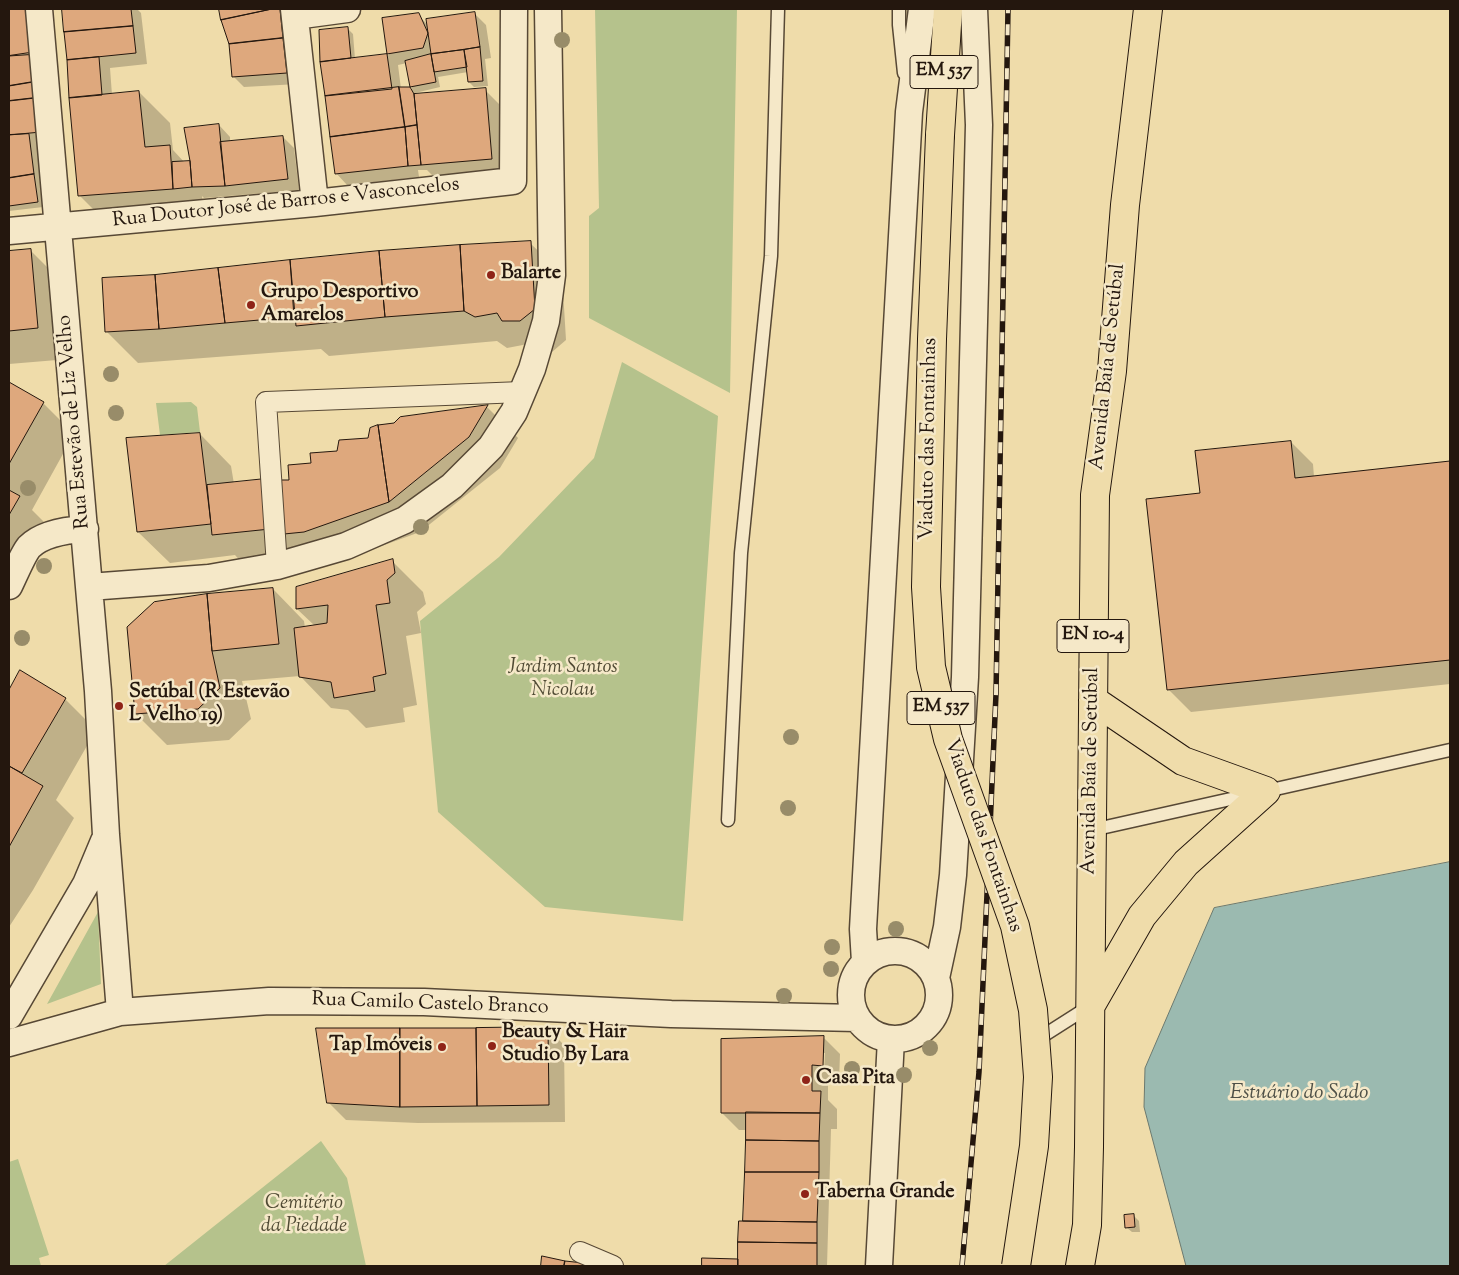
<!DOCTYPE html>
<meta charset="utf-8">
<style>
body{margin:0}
#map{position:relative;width:1459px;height:1275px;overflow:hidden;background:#efdcaa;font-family:"Sorts Mill Goudy",serif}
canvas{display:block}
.frame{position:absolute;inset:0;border:10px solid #24170e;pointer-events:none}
</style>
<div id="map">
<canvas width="1459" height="1275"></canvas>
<div class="frame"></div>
</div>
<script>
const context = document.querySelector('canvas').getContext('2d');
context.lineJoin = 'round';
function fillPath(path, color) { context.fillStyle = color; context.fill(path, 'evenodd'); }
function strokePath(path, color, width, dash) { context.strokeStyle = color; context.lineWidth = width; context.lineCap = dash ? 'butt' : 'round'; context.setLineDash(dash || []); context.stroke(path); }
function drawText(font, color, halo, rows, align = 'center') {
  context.font = font + ' "Sorts Mill Goudy",serif'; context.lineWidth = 5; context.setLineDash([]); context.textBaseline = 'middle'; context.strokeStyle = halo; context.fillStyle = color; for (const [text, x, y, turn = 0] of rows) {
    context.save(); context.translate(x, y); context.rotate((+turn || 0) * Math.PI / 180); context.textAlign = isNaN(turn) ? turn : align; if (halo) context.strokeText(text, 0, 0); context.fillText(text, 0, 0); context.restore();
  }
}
const green = new Path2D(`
 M595,9H737L730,393L589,318V216L599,208Z
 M622,362L718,416L683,921L545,907L438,812L420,621L499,557L594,458Z
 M191,402L197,407L200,432L160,435L156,403Z
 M98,912L101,984L47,1004Z
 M321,1141L347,1178L366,1266H164Z
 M18,1159L49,1255L39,1258L41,1266H9V1162Z`);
const water = new Path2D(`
 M1450,862V1266H1186L1144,1107L1145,1068L1214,908Z`);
const shadow = new Path2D(`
 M9,9H48L45,185L40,186L43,207L9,211Z
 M63,9H137L141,13L147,64L110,68L112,95L139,92L170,123L173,150L185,163H192L219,125L230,137V142L283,137L294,148L299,190L204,198L202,196L204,219L111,227L80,196Z
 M221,9H288L298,84L244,87L233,76L231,43L222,20Z
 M475,14L486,25L491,58L485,59L488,86L474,87L469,82L468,72L438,77L440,87L415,93L416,95L485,90L502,107L508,176L439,182L427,170H418L419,177L347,185L336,173L321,62L320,31L347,28L353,34L355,59L389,55L384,20L418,15L428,25ZM407,63L412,89H401L398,65Z
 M530,243L562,274L566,340L552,352L535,351L528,344L507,348L497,341L329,356L321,349L138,363L106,331L155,276L379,252Z
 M30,250L61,281L69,359L9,364V252Z
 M9,383L43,403L74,434L32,510L50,528L9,599Z
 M487,407L518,438L500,468L420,532L335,563L244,565L235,555L170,563L138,532L200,434L231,466L234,484L290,481L313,465L369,439L394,424L400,418Z
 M1291,442L1313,464L1314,477L1450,463V684L1191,712L1169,690Z
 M392,561L423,592L426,604L417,612L421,633L406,636L417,705L403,708L405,722L366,728L348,710L331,708L300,676L242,681L251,719L229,740L167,745L136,714L273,589L304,621L305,628L315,626L297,609Z
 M21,672L65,699L96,730L56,800L74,818L33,890L9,927V692Z
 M547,1028L564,1045L565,1122L418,1123L346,1120L329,1103Z
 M823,1037L840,1054L839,1082H828V1100L837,1109V1129H831L827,1266H703V1260H739L745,1222L747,1130H739L722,1113ZM822,1053H825L824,1072H821Z
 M1134,1216L1139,1221L1140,1232H1132L1126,1227Z`);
const building = new Path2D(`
 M9,9H33L38,54L9,56Z
 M62,9H131L133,26L64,32Z
 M219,9H272L221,20Z
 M272,9H280L283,38L229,44L221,20Z
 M475,12L480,47L431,54L426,19Z
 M419,13L428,33L423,48L387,54L382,18Z
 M133,26L136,53L67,60L64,32Z
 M348,27L351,58L320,62L319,30Z
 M283,38L287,73L232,77L229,44Z
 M480,47L483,81L468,82L464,50Z
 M464,50L467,67L434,72L431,54Z
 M29,53L33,82L9,86V56Z
 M387,54L392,89L325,96L320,62Z
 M431,54L436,82L410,87L405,61Z
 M99,57L102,95L69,98L67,60Z
 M33,82L35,98L9,101V86Z
 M399,87L405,127L330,137L325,96Z
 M399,87H410L414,94L417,125L405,127Z
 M486,88L492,159L421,165L414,94Z
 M139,91L145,147L170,145L173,189L78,196L69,98Z
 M35,98L41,132L9,135V101Z
 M219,124L225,186L192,187L190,161L184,128Z
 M417,125L421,165L408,166L405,127Z
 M405,127L408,166L335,174L330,137Z
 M29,134L34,174L9,178V135Z
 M283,136L288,179L225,186L220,142Z
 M190,161L192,187L173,189L172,162Z
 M34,174L38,202L9,206V178Z
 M531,241L535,309L520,321H502L497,313L475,317L464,311L460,245Z
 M460,245L464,311L385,317L379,251Z
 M31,249L38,328L9,331V251Z
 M379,251L385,317L296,326L290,260Z
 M290,260L294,317L225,323L218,268Z
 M218,268L225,323L159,329L155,275Z
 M155,275L159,329L105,332L102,278Z
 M9,382L44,402L9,464Z
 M488,405L469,437L389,502L378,425L394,423L400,417Z
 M378,425L389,502L304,532L284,534L281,480H289L288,465L311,463L310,453L337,451L339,440L368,438L370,428Z
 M200,433L211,524L137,532L126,438Z
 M1291,441L1295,478L1450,461V660L1167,690L1146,499L1200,493L1195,451Z
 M265,479L270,529L212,535L207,485Z
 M9,490L20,496L9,515Z
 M393,559L395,573L387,580L390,603L376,605L386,674L373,677L375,691L334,698L331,682L299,677L294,628L327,623L328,605L296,609V587Z
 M273,588L279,644L212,651L207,594Z
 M207,594L212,651L220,688L198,709L135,714L127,627L154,602Z
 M20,670L66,698L22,773L9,766V690Z
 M9,766L43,786L9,847Z
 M548,1027L549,1105L477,1106L476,1028Z
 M316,1028H400V1107L327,1103Z
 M400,1028H476L477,1106L400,1107Z
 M824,1036L823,1066L812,1065V1091H821L820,1113H721V1039Z
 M746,1112L820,1113L819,1141L746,1140Z
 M746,1140L819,1141V1172H745Z
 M745,1172H819L817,1222L743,1221Z
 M1134,1214L1135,1227L1125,1228L1124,1215Z
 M739,1221L817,1222V1243L738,1242Z
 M738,1242L817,1243V1266H738Z
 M542,1256L565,1261L564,1266H541Z
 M702,1258L738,1259V1266H702Z
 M565,1261L593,1264V1266H564Z`);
const service = new Path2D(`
 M899,9V25L904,73
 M728,820L741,553L771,256L778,9
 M1092,830L1450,750
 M1035,1041L1090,1006`);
const pedestrian = new Path2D(`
 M277,566L266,402L522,392
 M580,1252L613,1266`);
const minor = new Path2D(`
 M39,9L98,691L106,835L120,1012
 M294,9L315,203
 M295,16L347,9
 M513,181L514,9
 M9,231L315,203L513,181
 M9,586C14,576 23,554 29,547C42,534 67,530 85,529
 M89,587L209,578L277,566L346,546L405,520L452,486L491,447L514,412L532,369L546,321L552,275L548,9
 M851 995a44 44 0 1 1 88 0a44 44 0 1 1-88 0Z
 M865,962L863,929L909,112L922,9
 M936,978L947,927L953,875L965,677L979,125L974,9
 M9,1016L86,884L104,841
 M9,1043L120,1012L269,1001L424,1002L671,1014L857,1018
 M879,1266L891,1039`);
const primary = new Path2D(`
 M940,135L948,9
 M1091,1005L1142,916L1186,863L1266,791L1183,761L1093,700
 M1080,1266L1087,1225L1089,1147L1095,495L1112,371L1125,205L1148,9`);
const rail = new Path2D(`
 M962,1266L979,1072L996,694L1008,9`);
const primaryBridge = new Path2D(`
 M940,135L932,339L926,587L931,667L948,739L1015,926L1033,1010L1038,1077L1034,1146L1016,1266`);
const trees = [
 [562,40],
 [111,374],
 [116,413],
 [28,488],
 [421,527],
 [44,566],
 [22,638],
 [791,737],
 [788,808],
 [896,929],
 [832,947],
 [831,969],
 [784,996],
 [930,1048],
 [852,1069],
 [904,1075]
];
const markers = [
 [491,275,5,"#8f2418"],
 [251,305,5,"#8f2418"],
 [119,706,5,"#8f2418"],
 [492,1046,5,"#8f2418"],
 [442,1047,5,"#8f2418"],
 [806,1080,5,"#8f2418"],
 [805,1194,5,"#8f2418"]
];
const shields = [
 [944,72,68],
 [1093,636,72],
 [941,708,68]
];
const shieldNames = [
 ["EM 537",944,72],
 ["EN 10-4",1093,636],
 ["EM 537",941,708]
];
const streetNames = [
 ["Rua Doutor José de Barros e Vasconcelos",286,204,-6],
 ["Avenida Baía de Setúbal",1109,367,-84],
 ["Rua Estevão de Liz Velho",75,422,-95],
 ["Viaduto das Fontainhas",930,439,-89],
 ["Avenida Baía de Setúbal",1092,771,-89],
 ["Viaduto das Fontainhas",982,836,71],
 ["Rua Camilo Castelo Branco",430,1005,2]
];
const poiNames = [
 ["Balarte",501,275],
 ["Grupo Desportivo",261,294],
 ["Amarelos",261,317],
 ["Setúbal (R Estevão",129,694],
 ["L Velho 19)",129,717],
 ["Beauty & Hair",502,1034],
 ["Studio By Lara",502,1057],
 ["Tap Imóveis",432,1047,"right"],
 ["Casa Pita",816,1080],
 ["Taberna Grande",815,1194]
];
const parkNames = [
 ["Jardim Santos",563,669],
 ["Nicolau",563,692],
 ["Cemitério",304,1205],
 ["da Piedade",304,1228]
];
const waterNames = [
 ["Estuário do Sado",1299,1094]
];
fillPath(green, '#b5c28c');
fillPath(water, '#9bbab0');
strokePath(water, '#6b796f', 1);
fillPath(shadow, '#0003');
fillPath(building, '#dea87d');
strokePath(building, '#24170e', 1);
strokePath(service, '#574835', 15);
strokePath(pedestrian, '#574835', 22);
strokePath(minor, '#574835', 29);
strokePath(primary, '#24170e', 30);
strokePath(service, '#f5e8c8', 12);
strokePath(pedestrian, '#f5e8c8', 20);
strokePath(minor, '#f5e8c8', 26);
strokePath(primary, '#efdcaa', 28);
strokePath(rail, '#24170e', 5.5);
strokePath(rail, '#f5e8c8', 4, [11]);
strokePath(primaryBridge, '#24170e', 30, []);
strokePath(primaryBridge, '#efdcaa', 28);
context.fillStyle = '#988c69';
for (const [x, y] of trees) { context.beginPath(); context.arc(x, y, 8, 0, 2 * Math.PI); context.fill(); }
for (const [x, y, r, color] of markers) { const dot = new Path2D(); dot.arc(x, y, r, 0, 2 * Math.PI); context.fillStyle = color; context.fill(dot); strokePath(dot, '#f5e8c8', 2); }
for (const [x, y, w] of shields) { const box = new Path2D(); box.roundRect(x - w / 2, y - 16.5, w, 33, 4); context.fillStyle = '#f5e8c8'; context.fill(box); strokePath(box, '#24170e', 1); }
drawText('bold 19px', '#24170e', null, shieldNames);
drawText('20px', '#24170e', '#f5e8c8', streetNames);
drawText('bold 20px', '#24170e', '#f5e8c8', poiNames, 'left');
drawText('italic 20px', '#504a34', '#f5e8c8', parkNames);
drawText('italic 21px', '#4e5047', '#f5e8c8', waterNames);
</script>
